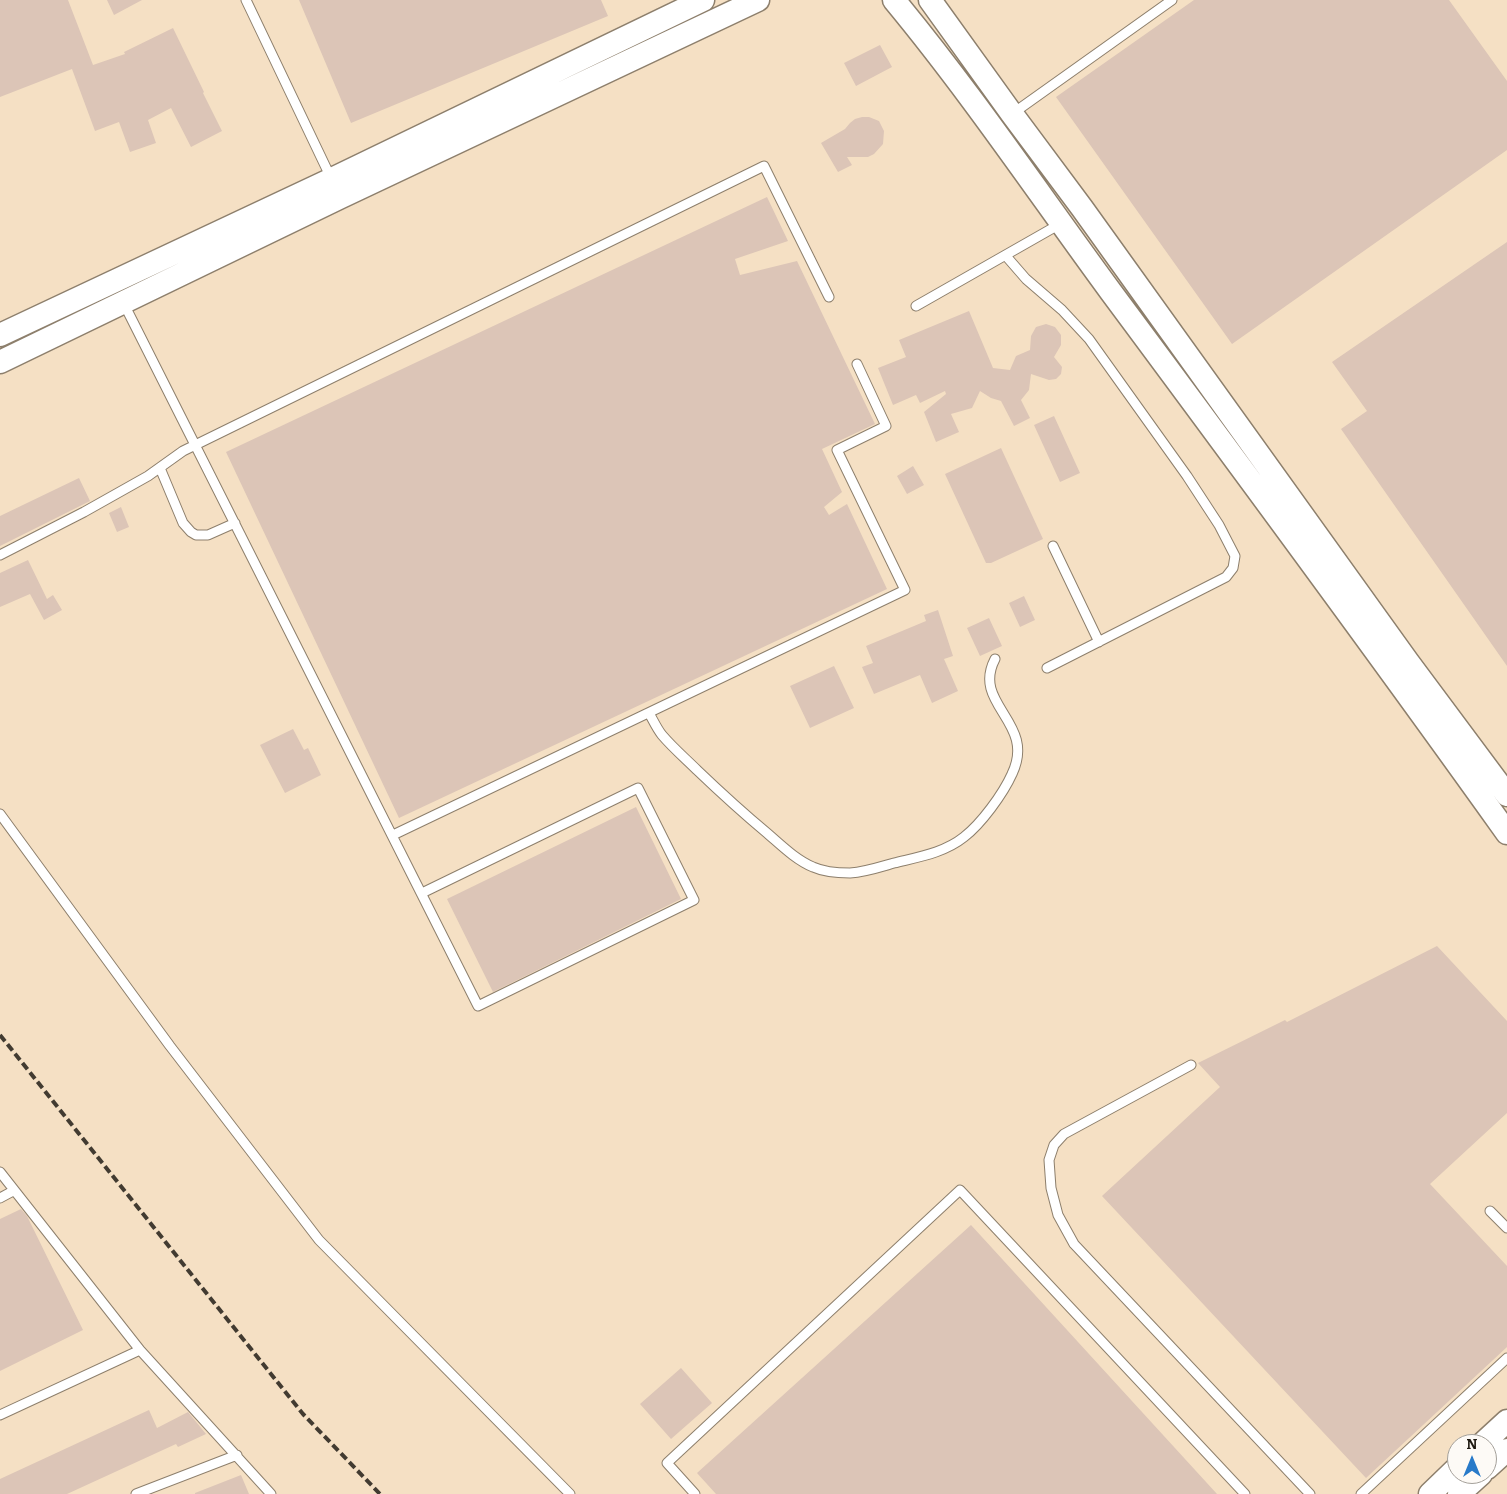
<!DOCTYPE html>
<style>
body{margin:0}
#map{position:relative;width:1507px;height:1494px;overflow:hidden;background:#fbebd6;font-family:Bitter,serif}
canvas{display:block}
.north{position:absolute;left:1447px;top:1434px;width:50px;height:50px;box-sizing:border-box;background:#fdfaf6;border:1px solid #a4a09a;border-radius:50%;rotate:0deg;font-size:14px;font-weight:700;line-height:20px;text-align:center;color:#1e1911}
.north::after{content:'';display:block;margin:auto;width:18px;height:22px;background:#287ac9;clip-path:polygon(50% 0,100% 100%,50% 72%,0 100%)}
</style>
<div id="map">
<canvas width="1507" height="1494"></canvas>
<div class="north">N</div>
</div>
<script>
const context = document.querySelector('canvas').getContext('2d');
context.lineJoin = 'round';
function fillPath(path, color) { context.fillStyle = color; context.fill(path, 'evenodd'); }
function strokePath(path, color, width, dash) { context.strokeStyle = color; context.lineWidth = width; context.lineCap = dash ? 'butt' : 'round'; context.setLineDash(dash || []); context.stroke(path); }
const built = new Path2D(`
 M0,0H1507V1494H0ZM1457,1444H1487V1474H1457Z`);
const building = new Path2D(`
 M0,0H68L93,65L125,54L124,52L173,28L204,92L203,93L222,131L191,147L171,108L148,120L156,143L130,152L119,122L95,131L72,69L0,97Z
 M107,0H142L114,15Z
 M299,0H601L608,16L351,123Z
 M1194,0H1449L1507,81V150L1232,344L1056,97Z
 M880,45L892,67L856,86L844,63Z
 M862,117H869L879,121L884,131L883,144L874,154L868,157H847L852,165L838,172L821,143L845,129L850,123L855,119Z
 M767,197L788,241L735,259L740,275L797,261L875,424L822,449L842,492L824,507L829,515L847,504L887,589L399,818L226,452Z
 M1507,242V666L1341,429L1367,411L1332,362Z
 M969,311L993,368L1010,370L1016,356L1030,350L1031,336L1036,327L1046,324L1055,327L1061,335V345L1054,357L1062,367L1061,374L1056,379L1049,380L1031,374L1029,390L1021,400L1030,418L1014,426L1001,401L991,398L980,391L972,408L951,414L959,432L936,442L924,412L946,394L945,391L920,403L916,395L893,405L878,368L906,357L899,340Z
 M1054,416L1080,473L1060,482L1034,425Z
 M1001,448L1043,539L991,563H986L945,474Z
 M913,466L924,485L907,494L897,476Z
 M79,478L90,501L0,546V516Z
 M121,507L129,527L117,532L109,513Z
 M28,560L47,599L53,595L62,610L44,620L30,594L0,607V573Z
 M1024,596L1035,620L1020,627L1009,603Z
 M938,610L953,656L944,659L958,691L932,703L920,675L874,694L862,667L873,663L866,646L926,621L924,615Z
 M989,618L1002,646L980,656L967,628Z
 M834,666L854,708L810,728L790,686Z
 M293,729L304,750L308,748L321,775L285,793L260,745Z
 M636,807L681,899L493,992L447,899Z
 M1437,946L1507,1021V1113L1430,1184L1507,1266V1347L1366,1478L1102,1196L1220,1087L1198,1063L1285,1020L1287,1022Z
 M21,1209L27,1216L83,1330L0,1371V1219Z
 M971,1225L1217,1494H716L697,1473Z
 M681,1368L712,1403L671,1439L640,1404Z
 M149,1410L157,1428L188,1412L206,1434L178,1447L176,1444L67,1494H0V1479Z
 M241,1475L249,1494H195V1493Z`);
const service = new Path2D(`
 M246,0L331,178
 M1012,114L1172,0
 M1006,256L1026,279L1062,310L1089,339L1187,476L1219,525L1235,556L1233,568L1226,577L1047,668
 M124,304L478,1006L694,900L638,788L422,893
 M916,306L1060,224
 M160,468L183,523L191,532L196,535H208L235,523
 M1053,546L1099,642
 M0,555L84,512L148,476L183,451L764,166L829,297
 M649,713C653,720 657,729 662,735C673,748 686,759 697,770C720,792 743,813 767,833C781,845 796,860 813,867C824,872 838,873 850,873C865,872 880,867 894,863C918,857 944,853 964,837C981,824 1003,794 1012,774C1037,722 971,705 995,659
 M0,814L170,1046L319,1240L570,1494
 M393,835L905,590L837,450L886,426L857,364
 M1191,1065L1064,1134L1054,1145L1049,1160L1051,1188L1058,1215L1074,1244L1310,1494
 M0,1172L140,1350L271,1494
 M0,1198L13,1191
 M1490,1211L1507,1228
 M0,1415L140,1350
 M136,1494L237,1455
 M695,1494L667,1463L960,1190L1245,1494
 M1361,1494L1507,1358`);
const tertiary = new Path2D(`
 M894,0C971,93 1039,194 1111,292C1244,471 1377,651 1507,833
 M930,0L1012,114L1082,208L1408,662L1507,795
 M0,335L332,179L703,0
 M0,362L341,197L758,0
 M1482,1444L1507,1421
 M1487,1468L1507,1450
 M1430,1494L1457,1468
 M1459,1494L1481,1474`);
const rail = new Path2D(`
 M0,1035L303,1414L380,1494`);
fillPath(built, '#f5e0c4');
fillPath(building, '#dcc5b7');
strokePath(service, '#8d7f6c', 11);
strokePath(tertiary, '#8d7f6c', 25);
strokePath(service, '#fff', 9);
strokePath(tertiary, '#fff', 22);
strokePath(rail, '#423b31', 4, [8, 4]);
</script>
